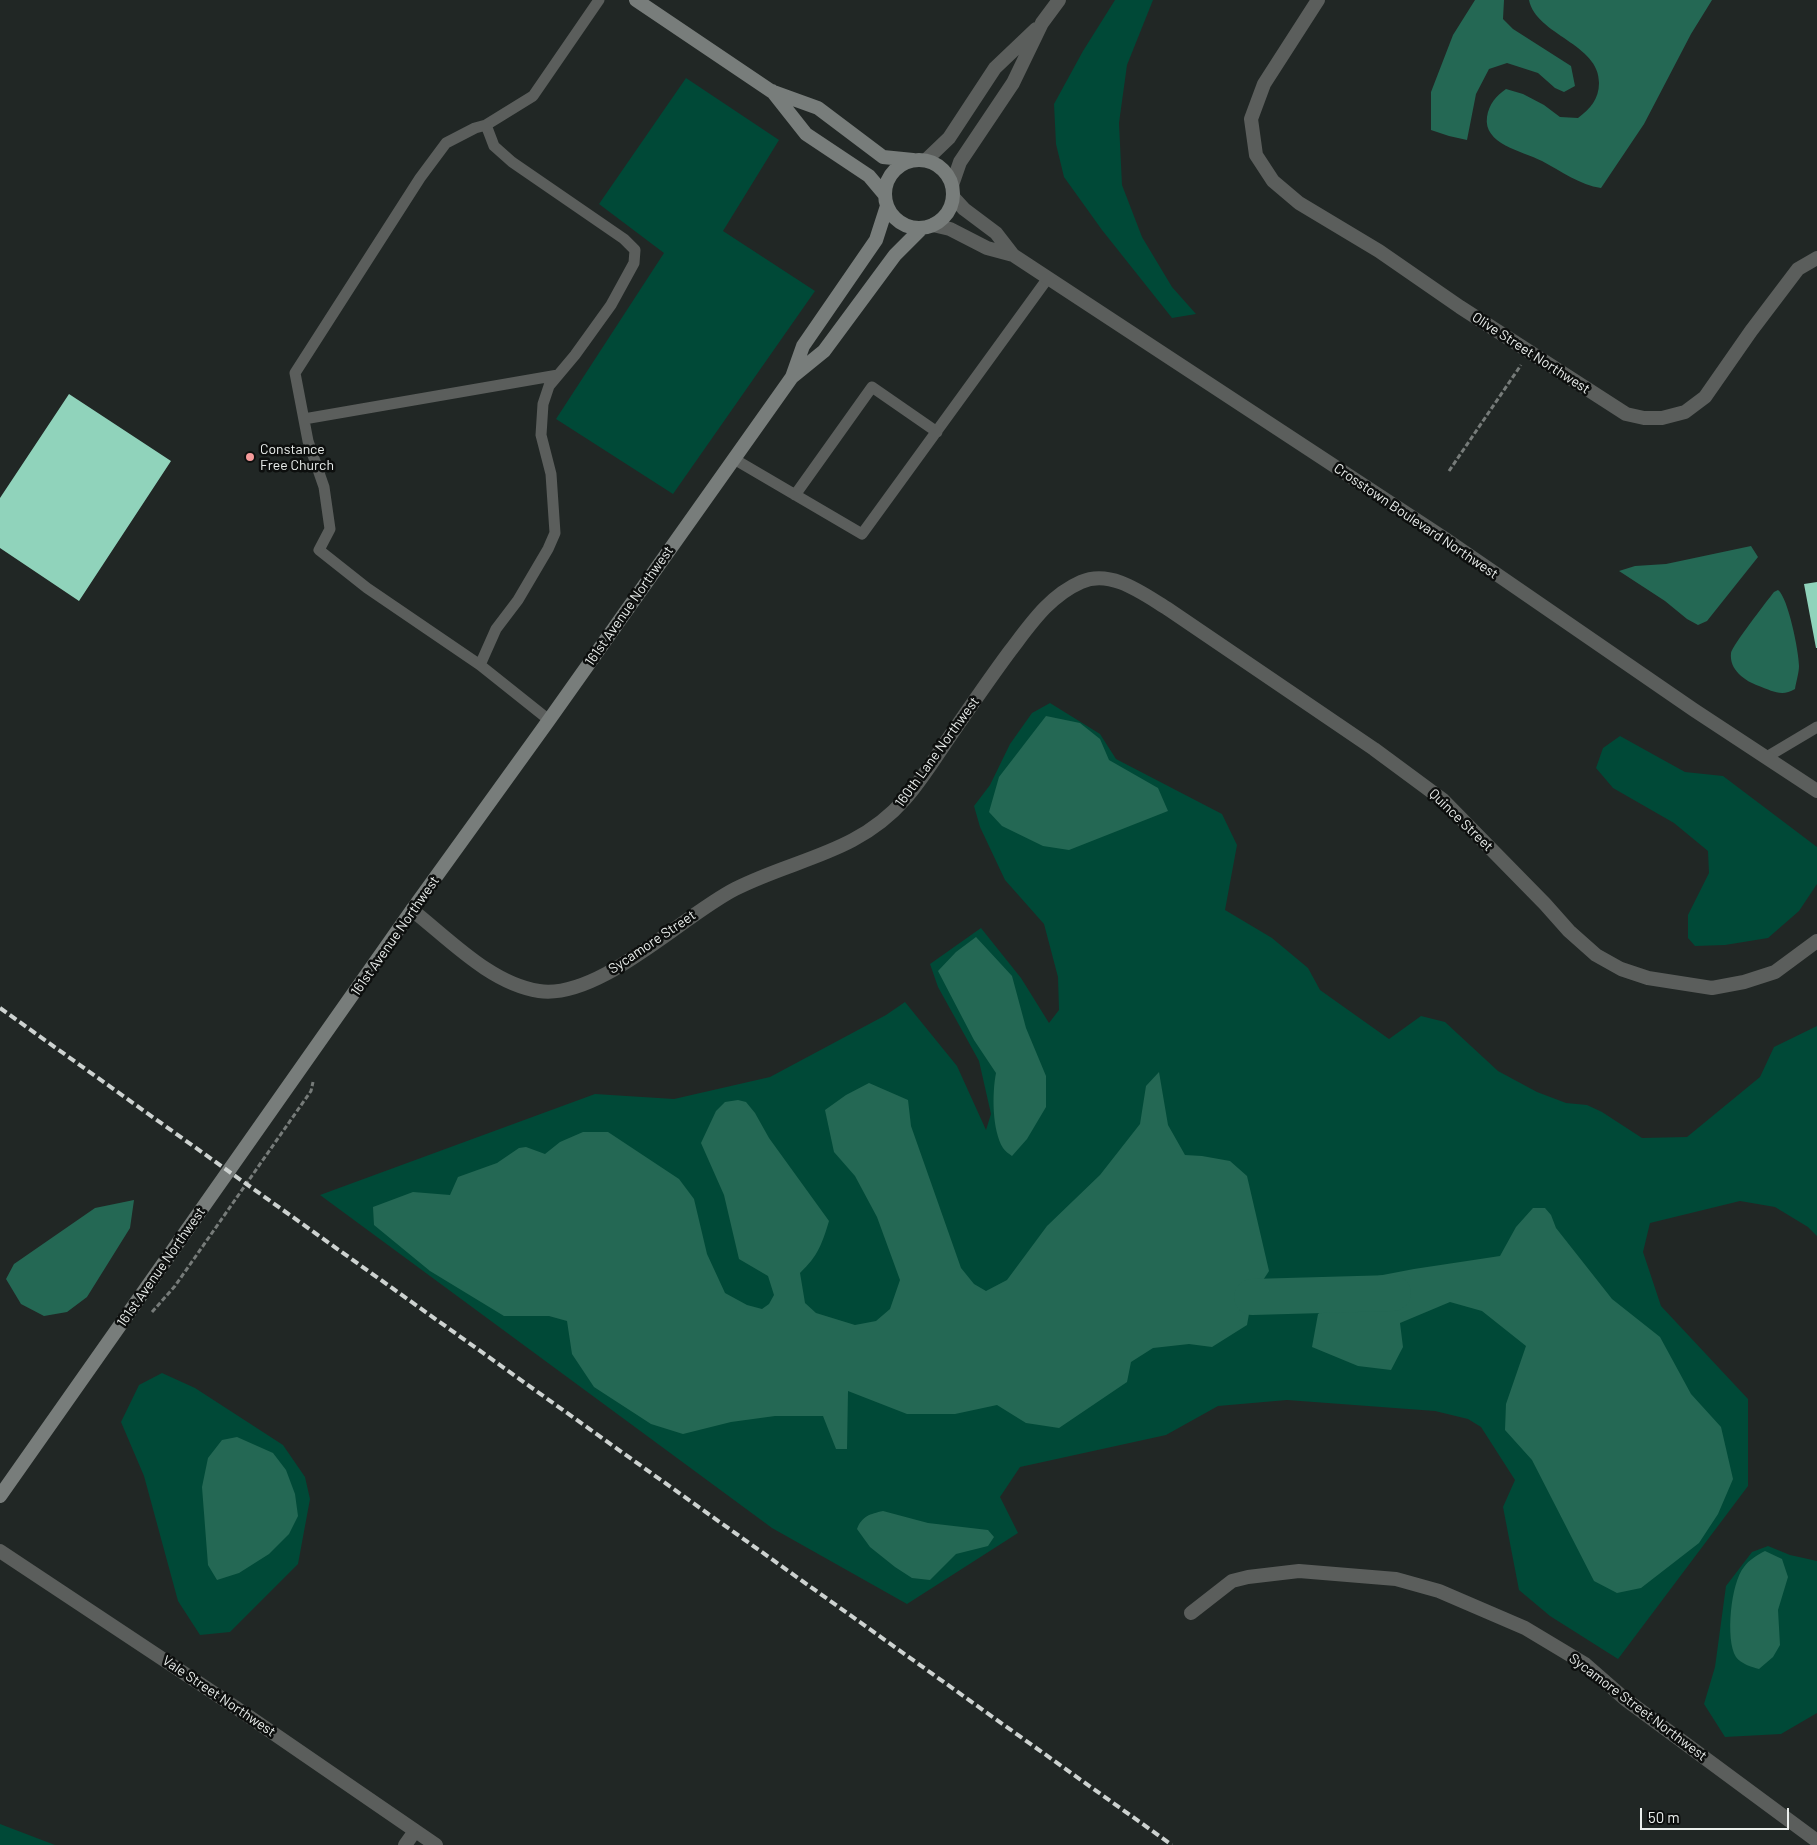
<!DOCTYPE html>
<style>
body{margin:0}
#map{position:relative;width:1817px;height:1845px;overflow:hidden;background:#212725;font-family:Barlow,sans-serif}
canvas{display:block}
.scale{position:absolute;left:1640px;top:1808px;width:149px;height:22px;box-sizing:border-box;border:2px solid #ebefed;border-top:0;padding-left:6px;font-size:15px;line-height:18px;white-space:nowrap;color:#ebefed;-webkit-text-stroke:4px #0d0f0e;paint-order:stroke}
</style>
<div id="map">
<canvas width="1817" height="1845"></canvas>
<div class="scale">50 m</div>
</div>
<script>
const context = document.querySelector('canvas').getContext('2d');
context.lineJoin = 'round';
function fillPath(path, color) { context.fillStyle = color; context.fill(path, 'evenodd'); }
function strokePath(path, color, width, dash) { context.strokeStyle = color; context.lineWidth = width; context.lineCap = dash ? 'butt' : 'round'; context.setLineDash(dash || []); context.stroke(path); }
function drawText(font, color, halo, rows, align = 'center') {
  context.font = font + ' Barlow,sans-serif'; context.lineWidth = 5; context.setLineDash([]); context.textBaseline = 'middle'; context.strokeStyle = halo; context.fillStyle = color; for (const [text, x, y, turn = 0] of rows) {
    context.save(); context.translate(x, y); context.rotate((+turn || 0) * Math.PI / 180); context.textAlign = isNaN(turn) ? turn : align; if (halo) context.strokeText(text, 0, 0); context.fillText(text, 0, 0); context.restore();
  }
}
const green = new Path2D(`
 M1115,0H1153L1127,65L1119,123L1122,185L1142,237L1172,287L1196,314L1172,318L1102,230L1064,177L1056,144L1054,104L1083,51Z
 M686,78L779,140L723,231L815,291L673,494L556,419L664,253L599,204Z
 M1050,703L1100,734L1116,759L1222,814L1237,845L1225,910L1272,938L1308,968L1320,990L1389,1039L1421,1016L1445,1022L1498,1071L1537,1092L1566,1103L1587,1105L1602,1112L1642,1138L1687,1137L1760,1077L1774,1047L1817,1026V1236L1808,1227L1775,1207L1740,1201L1650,1223L1643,1252L1661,1306L1748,1399V1486L1618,1659L1550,1616L1519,1590L1503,1507L1515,1480L1481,1427L1468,1419L1435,1411L1287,1400L1218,1406L1166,1435L1020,1467L1000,1497L1018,1533L907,1604L772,1528L320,1195L595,1094L674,1099L770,1077L886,1015L905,1002L957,1066L986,1130L991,1114L979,1061L938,987L930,964L981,928L1021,978L1049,1023L1059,1010L1058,977L1044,924L1005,880L980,827L974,806L990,785L1010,744L1032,713Z
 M1620,736L1685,772L1723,776L1817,847V884L1799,911L1768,938L1725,945L1695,946L1688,938V915L1709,873L1708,851L1674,823L1613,788L1596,768L1603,748Z
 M162,1373L195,1388L283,1445L305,1477L310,1499L298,1564L230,1632L200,1635L178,1601L144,1476L121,1422L139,1385Z
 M1768,1546L1790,1555L1817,1561V1713L1781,1734L1725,1737L1704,1704L1715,1667L1726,1586L1752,1552Z
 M0,1824L55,1845H0Z`);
const water = new Path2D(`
 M1475,0H1504L1503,19L1513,29L1571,66L1575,86L1564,92L1555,88L1538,73L1507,63L1489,69L1476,94L1467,140L1449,136L1431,130V92L1453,35Z
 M1529,0H1712L1691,34L1644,124L1601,188C1580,185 1561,171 1542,161C1522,151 1483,144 1487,117C1489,104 1496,96 1506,89L1523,94L1544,105L1560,117L1578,118C1590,109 1599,99 1599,83C1600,44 1536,35 1529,0Z
 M1751,546L1758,557L1707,621L1698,625L1687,619L1665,601L1619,571L1635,566L1666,564Z
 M1778,590C1788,597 1799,652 1799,666C1799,673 1796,682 1795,689C1782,697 1772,691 1759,686C1745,681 1729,670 1731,653C1732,646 1767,601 1774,592Z
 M1046,716L1080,723L1100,739L1109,760L1158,788L1168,811L1069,850L1043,846L1002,826L989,812L999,777Z
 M976,937L1012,976L1026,1028L1046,1076V1107L1027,1139L1012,1156C1009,1154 1005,1151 1003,1148C992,1130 992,1093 996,1073L974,1040L938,971L956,952Z
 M1159,1072L1168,1125L1185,1155L1202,1156L1230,1161L1247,1176L1269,1271L1252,1297L1247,1325L1212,1347L1189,1344L1153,1348L1131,1362L1127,1382L1059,1428L1026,1423L997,1405L955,1414H907L848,1391L847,1449H836L823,1416H775L731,1422L683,1434L651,1424L594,1387L572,1354L567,1321L549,1316H504L430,1271L374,1225L373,1207L413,1192L450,1195L458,1177L497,1163L519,1148L526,1147L545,1154L560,1142L583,1132H608L679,1179L694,1199L707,1254L725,1293L747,1305L762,1309L769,1304L774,1295L768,1276L739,1259L724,1195L701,1143L716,1111L725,1102L738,1100L746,1102L755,1113L769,1138L829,1221C822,1244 818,1256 800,1273L805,1303L816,1313L855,1325L876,1321L890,1309L900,1280L877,1217L855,1176L834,1152L825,1110L846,1095L869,1083L908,1100L911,1126L961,1268L974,1284L986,1291L1007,1280L1047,1226L1100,1175L1140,1124L1146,1086Z
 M134,1200L130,1228L87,1297L67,1312L44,1316L21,1304L6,1279L14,1264L95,1208Z
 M1533,1208H1545L1551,1215L1556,1228L1612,1299L1660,1337L1691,1394L1721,1427L1733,1479L1718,1514L1699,1543L1641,1588L1617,1593L1594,1581L1532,1460L1505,1430L1506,1404L1526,1346L1482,1311L1450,1302L1400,1323L1403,1347L1391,1370L1358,1366L1312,1347L1318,1314L1367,1278L1414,1269L1500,1256L1516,1227Z
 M237,1437L273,1453L286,1470L295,1494L298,1516L289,1534L269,1554L239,1573L217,1580L208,1565L202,1487L208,1458L222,1440Z
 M883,1511L928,1523L988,1530L994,1537L988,1546L956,1554L930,1580L912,1578L895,1567L870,1547L857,1529C862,1516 870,1514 883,1511Z
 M1765,1551L1782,1559L1788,1577L1778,1610L1780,1645L1773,1657L1759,1669C1752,1667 1741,1664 1736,1657C1725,1640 1731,1582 1744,1567C1749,1560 1757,1555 1765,1551Z`);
const river = new Path2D(`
 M1252,1297L1393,1293`);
const building = new Path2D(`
 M69,394L171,461L79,601L0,548V498Z
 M1817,582V648H1816L1804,584Z`);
const path = new Path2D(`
 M1449,471L1521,365
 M152,1312L175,1286L311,1091L313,1082`);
const service = new Path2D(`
 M304,419L558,375
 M734,459L862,534L1048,278
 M795,495L872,387L937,432
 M480,665L496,629L518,600L548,549L555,533L551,474L541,435L543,404L549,386L575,355L611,305L634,263L635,250L624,239L512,162L494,146L486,125
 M549,720L480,665L367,588L319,550L330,529L324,487L308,441L295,373L420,178L446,143L475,128L486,125L533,96L599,0
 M1765,758L1817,727`);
const minor = new Path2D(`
 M1318,0L1264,84L1251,119L1256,155L1273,181L1299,203L1379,251L1460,307L1626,414L1644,418H1662L1685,412L1705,397L1751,331L1798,269L1817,258
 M412,910C449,939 491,984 539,991C599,1000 682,916 735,889C796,858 857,854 905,799C920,782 932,763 944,745C966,713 987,682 1010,651C1030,625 1049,596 1081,582C1111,569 1142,593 1168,609L1374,749L1443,800L1545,904L1569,931L1596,955L1621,969L1648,978L1712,988L1744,982L1775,972L1817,941
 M0,1551L235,1707L436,1845
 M1191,1613L1232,1581L1248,1577L1299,1571L1396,1579L1439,1591L1525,1628L1585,1664L1625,1699L1817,1841
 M405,1845L415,1831`);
const tertiary = new Path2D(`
 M926,160L949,138L995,68L1036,29
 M952,185L960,162L1013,83L1042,23L1059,0
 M953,197L964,209L996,233L1013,255
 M933,225L950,229L987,248L1013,255L1048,278L1444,538L1694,710L1817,791`);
const secondary = new Path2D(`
 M636,0L771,91L818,108L883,157L913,160
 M772,91L806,134L869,176L885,195
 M885 194a34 34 0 1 1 68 0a34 34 0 1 1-68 0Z
 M792,377L824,351L895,255L922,228
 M0,1496L412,910L549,720L792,377L803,346L876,240L887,206`);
const rail = new Path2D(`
 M0,1008L1172,1845`);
const markers = [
 [250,457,5,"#f59b9b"]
];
const streetNames = [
 ["Olive Street Northwest",1531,353,33],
 ["Crosstown Boulevard Northwest",1416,521,34],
 ["161st Avenue Northwest",629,606,-55],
 ["160th Lane Northwest",937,752,-54],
 ["Quince Street",1461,820,44],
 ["161st Avenue Northwest",395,936,-55],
 ["Sycamore Street",652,942,-34],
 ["161st Avenue Northwest",161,1267,-55],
 ["Vale Street Northwest",219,1696,34],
 ["Sycamore Street Northwest",1638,1707,37]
];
const poiNames = [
 ["Constance",260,449],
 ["Free Church",260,465]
];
fillPath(green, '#004937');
fillPath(water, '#246854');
strokePath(river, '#246854', 36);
fillPath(building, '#90d3bb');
strokePath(path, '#767b79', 3, [5, 2.5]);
strokePath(service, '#5b5e5c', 11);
strokePath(minor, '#5b5e5c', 14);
strokePath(tertiary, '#5b5e5c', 14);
strokePath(secondary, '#787d7b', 14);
strokePath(rail, '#cdd2d0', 4, [8, 4]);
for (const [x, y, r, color] of markers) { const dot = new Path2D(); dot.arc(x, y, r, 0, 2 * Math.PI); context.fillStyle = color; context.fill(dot); strokePath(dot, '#0d0f0e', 2); }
drawText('14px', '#ebefed', '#0d0f0e', streetNames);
drawText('14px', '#ebefed', '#0d0f0e', poiNames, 'left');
</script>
